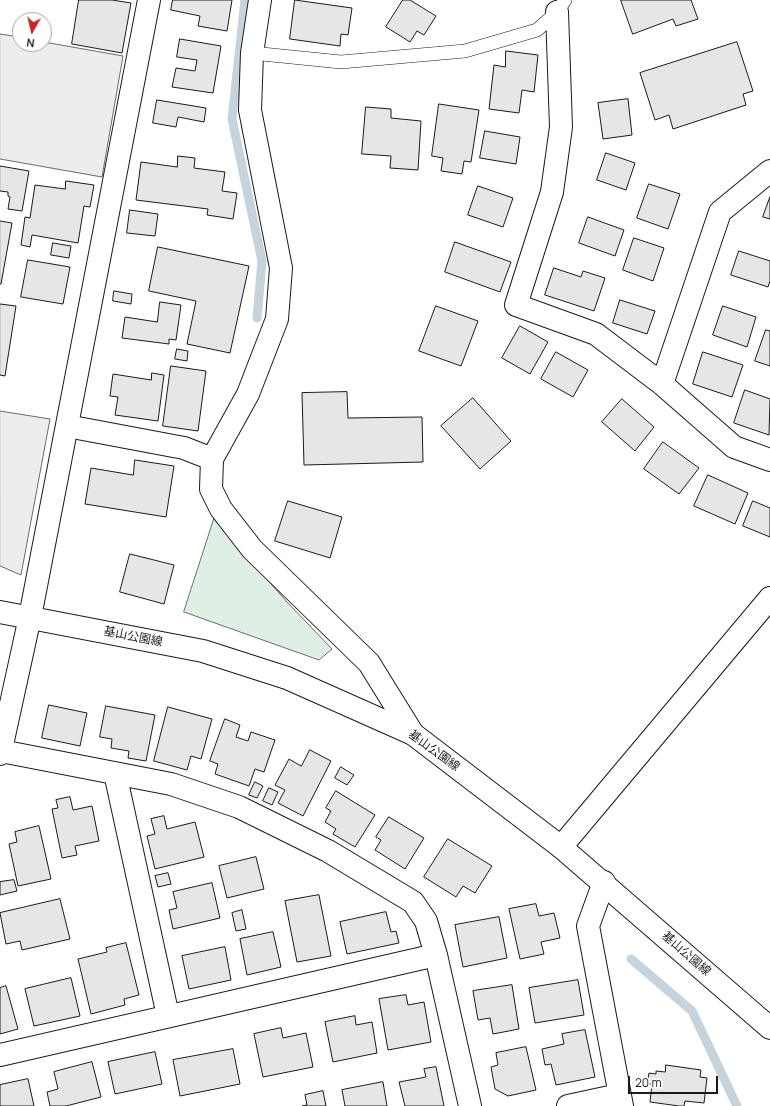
<!DOCTYPE html>
<meta charset="utf-8">
<style>
body{margin:0}
#map{position:relative;width:770px;height:1106px;overflow:hidden;background:#fff;font-family:Manrope,sans-serif}
canvas{display:block}
.north{position:absolute;left:12px;top:12px;width:40px;height:40px;box-sizing:border-box;background:#fff;border:1px solid #a3a3a3;border-radius:50%;rotate:188deg;font-size:11px;font-weight:700;line-height:16px;text-align:center;color:#1a1a1a}
.north::after{content:'';display:block;margin:auto;width:14px;height:18px;background:#c62828;clip-path:polygon(50% 0,100% 100%,50% 72%,0 100%)}
.scale{position:absolute;left:628px;top:1076px;width:90px;height:18px;box-sizing:border-box;border:2px solid #1a1a1a;border-top:0;padding-left:5px;font-size:12px;line-height:14px;white-space:nowrap;color:#1a1a1a;-webkit-text-stroke:3px #fff;paint-order:stroke}
</style>
<div id="map">
<canvas width="770" height="1106"></canvas>
<div class="north">N</div>
<div class="scale">20 m</div>
</div>
<script>
const context = document.querySelector('canvas').getContext('2d');
context.lineJoin = 'round';
function fillPath(path, color) { context.fillStyle = color; context.fill(path, 'evenodd'); }
function strokePath(path, color, width, dash) { context.strokeStyle = color; context.lineWidth = width; context.lineCap = dash ? 'butt' : 'round'; context.setLineDash(dash || []); context.stroke(path); }
function drawText(font, color, halo, rows, align = 'center') {
  context.font = font + ' Manrope,"Noto Sans JP",sans-serif'; context.lineWidth = 3; context.setLineDash([]); context.textBaseline = 'middle'; context.strokeStyle = halo; context.fillStyle = color; for (const [text, x, y, turn = 0] of rows) {
    context.save(); context.translate(x, y); context.rotate((+turn || 0) * Math.PI / 180); context.textAlign = isNaN(turn) ? turn : align; if (halo) context.strokeText(text, 0, 0); context.fillText(text, 0, 0); context.restore();
  }
}
const green = new Path2D(`
 M214,519L287,602L332,649L319,660L184,612Z`);
const parking = new Path2D(`
 M0,34L20,37V44H44V42L123,56L102,177L0,159Z
 M0,411L50,419L21,575L0,566Z`);
const stream = new Path2D(`
 M245,0L232,119L262,261L257,318
 M631,959L692,1011L737,1106`);
const building = new Path2D(`
 M79,0H112L131,3L122,53L72,44Z
 M173,0H232L227,31L198,26L200,16L171,10Z
 M295,0L352,8L348,35L341,34L340,46L290,39Z
 M403,0H410L436,16L424,35L417,31L410,42L386,27Z
 M621,0H691L698,19L676,26L673,19L633,34Z
 M180,39L221,46L213,93L172,87L176,68L195,71L197,60L177,57Z
 M737,42L753,91L743,94L746,105L673,129L669,115L655,120L640,73Z
 M506,51L538,55L534,92L522,90L519,113L489,109L494,65L505,67Z
 M628,99L632,135L603,139L598,103Z
 M157,100L206,108L204,122L178,117L176,127L153,123Z
 M439,104L479,110L471,162L464,161L462,174L441,171L443,158L432,156Z
 M366,107L391,109V118L421,121L418,170L390,168L391,156L362,154Z
 M485,131L520,137L516,164L480,158Z
 M606,153L635,163L626,190L597,180Z
 M178,156L195,158L194,168L225,172L222,191L237,193L233,219L207,215L208,209L136,200L141,162L177,167Z
 M0,166L29,171L22,211L8,209L10,197L8,196V192L0,191Z
 M66,181L94,185L90,207L84,206L78,243L32,235L30,247L21,245L25,217L30,218L35,185L65,189Z
 M649,184L680,194L668,229L637,218Z
 M478,186L513,198L503,227L468,215Z
 M770,197V219L763,217Z
 M130,210L158,214L155,236L127,233Z
 M588,217L624,230L615,256L579,243Z
 M0,221L12,223L1,284H0Z
 M634,238L664,248L653,281L623,270Z
 M455,242L511,262L500,292L445,272Z
 M53,243L71,246L69,258L51,255Z
 M158,247L249,266L230,353L187,344L196,301L149,291Z
 M739,251L770,261V281L768,287L731,275Z
 M28,260L70,267L63,304L21,297Z
 M554,268L581,277L583,271L605,278L594,311L545,295Z
 M114,291L132,294L131,304L113,301Z
 M620,300L655,311L647,334L613,323Z
 M160,302L181,305L176,340L169,339V344L122,338L125,317L157,322Z
 M0,304L16,306L5,376L0,375Z
 M436,306L478,321L461,366L419,351Z
 M723,306L756,317L747,347L713,335Z
 M520,326L548,342L530,374L502,358Z
 M766,330L770,331V366L755,361Z
 M177,349L188,351L187,361L175,359Z
 M556,352L588,370L573,397L541,379Z
 M703,352L743,365L732,397L693,384Z
 M171,366L206,371L198,431L163,426Z
 M152,373L164,375L158,421L115,415L118,397L110,396L113,374L151,380Z
 M745,390L770,399L769,435L734,423Z
 M347,392L348,418L422,417L423,462L304,465L302,393Z
 M473,398L511,441L480,469L441,426Z
 M622,399L654,427L635,451L602,422Z
 M663,442L699,468L679,494L644,469Z
 M135,460L174,466L166,517L85,504L91,468L133,475Z
 M708,475L748,493L735,524L694,506Z
 M288,501L342,517L330,558L275,541Z
 M753,501L770,508V537L743,526Z
 M130,554L174,565L164,604L120,592Z
 M49,705L87,713L80,746L42,738Z
 M106,706L155,715L146,761L128,758L129,751L111,748L112,739L100,737Z
 M168,707L212,719L201,759L191,756L187,770L154,761Z
 M225,719L240,725L236,737L248,741L251,732L275,740L264,772L255,769L249,786L215,774L218,764L210,761Z
 M310,750L331,761L303,816L278,803L285,790L275,785L289,759L301,766Z
 M341,767L354,775L347,785L335,778Z
 M255,782L263,786L257,798L249,795Z
 M269,788L278,792L272,805L263,801Z
 M336,791L375,815L355,847L333,834L336,829L325,822L331,811L326,808Z
 M70,797L73,810L92,806L99,841L75,846L77,855L62,858L52,809L58,808L56,800Z
 M164,816L167,829L195,822L204,857L155,869L147,836L155,834L151,819Z
 M389,817L424,838L405,869L375,850L381,840L376,837Z
 M39,826L51,879L18,886L9,844L17,842L15,832Z
 M448,839L492,866L475,893L463,886L456,897L424,877Z
 M256,857L264,889L227,898L219,866Z
 M168,873L171,884L158,887L155,876Z
 M14,880L17,891L0,895V882Z
 M212,883L220,918L173,929L169,910L177,908L173,892Z
 M319,895L331,956L297,962L285,901Z
 M60,899L70,939L22,950L20,941L6,944L0,913Z
 M536,904L539,916L554,913L560,938L541,942L544,954L520,959L509,909Z
 M242,910L246,929L236,931L232,913Z
 M386,912L391,932L396,931L399,943L347,954L340,922Z
 M499,917L507,958L463,967L455,925Z
 M273,932L281,967L247,975L240,939Z
 M126,943L139,995L124,999L125,1005L91,1014L78,959L107,952L106,948Z
 M225,947L231,980L189,989L182,956Z
 M71,978L80,1016L34,1026L25,989Z
 M578,980L584,1015L535,1023L529,988Z
 M512,985L519,1029L493,1034L490,1018L478,1020L473,991Z
 M6,986L18,1029L0,1034V988Z
 M406,995L408,1005L424,1002L431,1042L388,1050L379,999Z
 M355,1016L356,1025L372,1022L377,1053L333,1062L325,1022Z
 M281,1028L283,1038L306,1033L313,1067L263,1077L254,1034Z
 M585,1030L595,1077L556,1085L551,1064L545,1065L542,1049L564,1044L562,1034Z
 M526,1047L536,1090L508,1096L495,1089L491,1067L498,1065L496,1053Z
 M233,1049L240,1084L180,1096L173,1060Z
 M155,1052L162,1084L115,1094L108,1062Z
 M92,1062L101,1097L66,1106H50L47,1092L58,1089L54,1072Z
 M666,1065L701,1070L700,1077L707,1078L704,1103L685,1101L684,1106H679L650,1102L652,1084H647L649,1073L656,1074V1071L665,1072Z
 M436,1067L444,1106H405L399,1082L426,1077L424,1069Z
 M28,1079L34,1106H0V1085Z
 M383,1082L387,1106H345L342,1090Z
 M323,1091L326,1106H302L307,1105L305,1095Z`);
const service = new Path2D(`
 M252,53L341,62L465,51L537,30L557,12L565,0`);
const minor = new Path2D(`
 M260,0L252,53L250,110L281,268L277,319L248,394L212,459L211,489L221,509L252,549L369,663L413,734
 M557,12L561,127L552,192L516,305L596,334L662,384L734,447L770,460
 M662,384L720,212L770,171
 M67,426L184,448L212,459
 M1,751L171,784L239,807L328,851L413,902L426,921L436,955L470,1106
 M0,754L30,617L149,0
 M115,773L168,1016
 M561,847L770,598
 M604,882L588,926L622,1106
 M0,1055L436,955
 M568,1106L619,1095`);
const secondary = new Path2D(`
 M0,612L203,651L287,678L413,734L561,847L770,1028`);
const streetNames = [
 ["基山公園線",133,637,11],
 ["基山公園線",434,751,36],
 ["基山公園線",686,954,41]
];
fillPath(green, '#e0efe3');
strokePath(green, '#6a6a6a', 1);
fillPath(parking, '#ededed');
strokePath(parking, '#6a6a6a', 1);
strokePath(stream, '#c6d2dc', 9);
fillPath(building, '#e6e6e6');
strokePath(building, '#1a1a1a', 1);
strokePath(service, '#1a1a1a', 14);
strokePath(minor, '#1a1a1a', 24);
strokePath(secondary, '#1a1a1a', 24);
strokePath(service, '#fff', 13);
strokePath(minor, '#fff', 22);
strokePath(secondary, '#fff', 22);
drawText('12px', '#1a1a1a', '#fff', streetNames);
</script>
